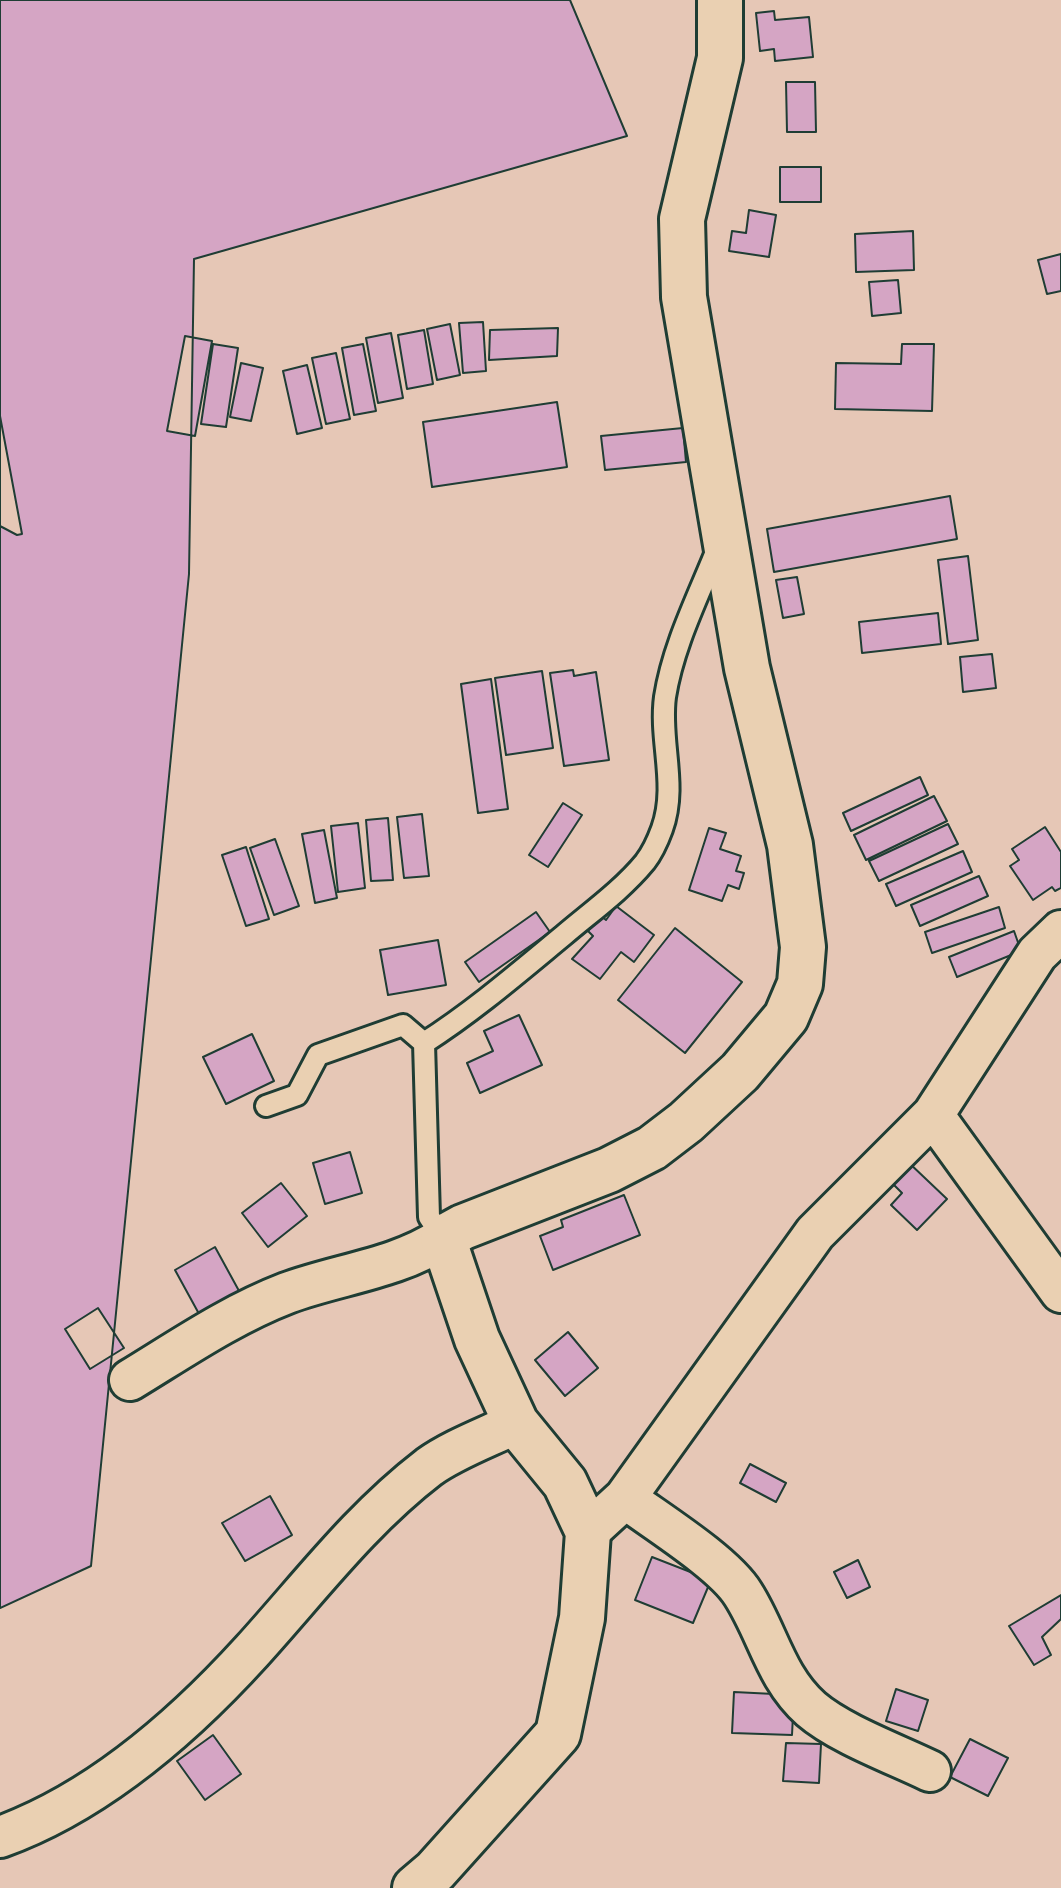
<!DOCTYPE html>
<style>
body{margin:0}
canvas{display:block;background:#e6c7b6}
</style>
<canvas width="1061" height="1888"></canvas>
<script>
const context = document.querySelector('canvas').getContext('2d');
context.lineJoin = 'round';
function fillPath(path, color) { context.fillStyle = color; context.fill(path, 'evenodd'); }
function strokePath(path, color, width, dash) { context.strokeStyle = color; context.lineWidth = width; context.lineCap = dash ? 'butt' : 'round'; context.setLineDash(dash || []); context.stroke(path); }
const building = new Path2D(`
 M0,0H570L627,136L194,259L189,574L91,1566L0,1608Z
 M774,11L775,20L809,17L813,57L775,61L774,49L760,51L756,13Z
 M786,82H815L816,132H787Z
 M780,167H821V202H780Z
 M749,210L776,215L769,257L729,251L732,231L746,233Z
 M913,231L914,270L856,272L855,234Z
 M1061,254V291L1047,294L1038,260Z
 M898,280L901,313L872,316L869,282Z
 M483,322L486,371L463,373L459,323Z
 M450,324L460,375L437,380L427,329Z
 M558,328L557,356L489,360L490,330Z
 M424,330L433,384L407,389L398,335Z
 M391,333L403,398L378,403L366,338Z
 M185,336L212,341L195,436L167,431Z
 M213,344L238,348L226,427L201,424Z
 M363,344L376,411L354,415L342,348Z
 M902,344H934L932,411L835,409L836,363L901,364Z
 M336,353L350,419L326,424L312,358Z
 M241,363L263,368L251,421L230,417Z
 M307,365L322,428L297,434L283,371Z
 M557,402L567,467L432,487L423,422Z
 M0,416L22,534L17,535L0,526Z
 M683,428L686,462L605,470L601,436Z
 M950,496L957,539L774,572L767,529Z
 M968,556L978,640L948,644L938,560Z
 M797,577L804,614L783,618L776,580Z
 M938,613L941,644L862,653L859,622Z
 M992,654L996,688L963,692L960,657Z
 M573,670L574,676L596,672L609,760L564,766L550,673Z
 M542,671L553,748L506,755L495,678Z
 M491,679L508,809L478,813L461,684Z
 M920,777L928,795L851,831L843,813Z
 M934,796L947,821L866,860L854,835Z
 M563,803L582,815L548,867L529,855Z
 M422,814L429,876L404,878L397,817Z
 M388,818L393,880L371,881L366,820Z
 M358,823L365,888L338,892L331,826Z
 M948,824L958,844L879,881L869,861Z
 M1045,827L1061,852V888L1055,891L1052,887L1033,900L1010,866L1019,860L1012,849Z
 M709,828L726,833L720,849L741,856L736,871L744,873L739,889L728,885L722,901L689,890Z
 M324,830L337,898L315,903L302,834Z
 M275,839L299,906L274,915L250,848Z
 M246,847L269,919L246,926L222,855Z
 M963,851L972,872L896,906L886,884Z
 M979,876L988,896L920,926L911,905Z
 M616,906L654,935L634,962L621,952L600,979L572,959L593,936L588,931L600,915L606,920Z
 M999,907L1005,928L932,953L925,932Z
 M536,912L550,932L479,982L465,962Z
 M675,928L742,982L685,1053L618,1000Z
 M1014,931L1021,951L957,977L949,957Z
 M438,940L446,985L388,995L380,950Z
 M519,1015L542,1065L480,1093L467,1063L493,1051L484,1031Z
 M252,1034L274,1081L226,1104L203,1057Z
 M350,1152L362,1193L325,1204L313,1163Z
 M907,1161L947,1199L917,1230L891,1205L902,1193L889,1180Z
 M281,1183L307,1216L268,1247L242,1213Z
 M624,1195L640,1235L553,1270L540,1236L563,1227L561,1220Z
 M215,1247L244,1300L204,1323L175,1270Z
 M98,1308L124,1348L90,1369L65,1329Z
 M568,1332L598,1368L565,1396L535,1360Z
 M750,1464L786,1483L776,1502L740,1483Z
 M270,1496L292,1535L245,1561L222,1523Z
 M652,1557L711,1580L693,1623L635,1600Z
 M858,1560L870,1587L847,1598L834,1572Z
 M1061,1595V1619L1042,1637L1051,1655L1034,1665L1009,1626Z
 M896,1689L928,1700L918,1731L886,1721Z
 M734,1692L794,1695L792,1735L732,1733Z
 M213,1735L241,1774L205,1800L177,1761Z
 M970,1739L1008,1758L988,1796L950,1777Z
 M786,1743L821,1744L819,1783L783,1781Z`);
const lane = new Path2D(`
 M424,1043C474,1011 518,973 564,935C591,912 622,890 645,862C652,853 658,840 662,829C678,785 659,741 665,697C673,645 699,595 718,547
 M266,1106L297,1095L318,1055L403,1025L424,1043L429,1217L443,1238`);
const street = new Path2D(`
 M933,1115L1061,1292
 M130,1380C181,1349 230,1315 287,1293C338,1274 396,1269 443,1238
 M625,1498C656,1521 724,1563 743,1594C768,1633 775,1677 811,1709C840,1734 895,1754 930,1771
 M588,1532L625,1498L815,1233L933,1115L1037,954L1061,931
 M0,1837C97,1802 183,1727 252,1651C310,1587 360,1520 429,1467C454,1449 488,1437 516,1423`);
const secondary = new Path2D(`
 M415,1888L435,1871L558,1734L582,1618L588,1532L565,1483L516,1423L477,1339L443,1238L463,1227L609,1170L652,1148L686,1122L740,1072L786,1017L800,984L803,947L790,845L747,668L684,297L682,219L720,58V0`);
fillPath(building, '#d5a5c4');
strokePath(building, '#1f3d34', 2);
strokePath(lane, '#1f3d34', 26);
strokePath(street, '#1f3d34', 46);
strokePath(secondary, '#1f3d34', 50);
strokePath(lane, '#ead0b2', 20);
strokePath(street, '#ead0b2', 40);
strokePath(secondary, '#ead0b2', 44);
</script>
